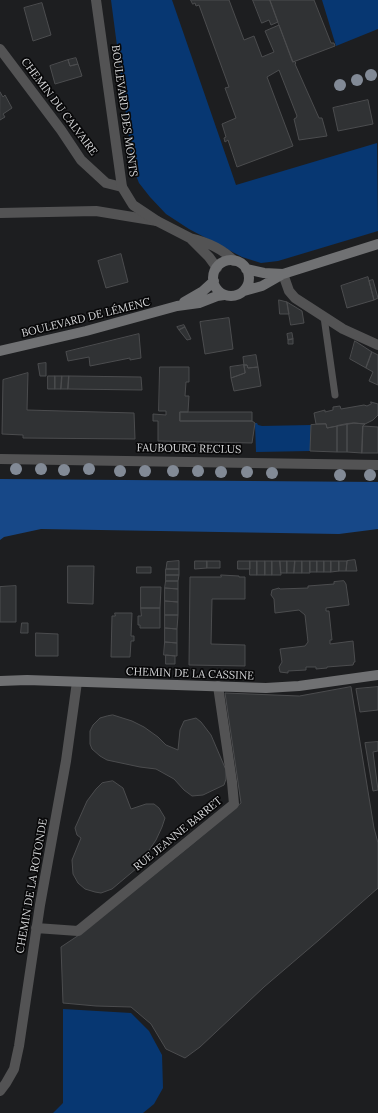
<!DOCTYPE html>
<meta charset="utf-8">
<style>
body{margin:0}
canvas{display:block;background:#1d1e20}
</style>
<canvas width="378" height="1113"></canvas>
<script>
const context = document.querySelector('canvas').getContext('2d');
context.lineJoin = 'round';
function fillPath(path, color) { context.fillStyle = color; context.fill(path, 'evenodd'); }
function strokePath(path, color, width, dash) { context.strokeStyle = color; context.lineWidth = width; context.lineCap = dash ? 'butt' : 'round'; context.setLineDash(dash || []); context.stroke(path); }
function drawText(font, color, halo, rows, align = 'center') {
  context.font = font + ' Lora,serif'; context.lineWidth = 3.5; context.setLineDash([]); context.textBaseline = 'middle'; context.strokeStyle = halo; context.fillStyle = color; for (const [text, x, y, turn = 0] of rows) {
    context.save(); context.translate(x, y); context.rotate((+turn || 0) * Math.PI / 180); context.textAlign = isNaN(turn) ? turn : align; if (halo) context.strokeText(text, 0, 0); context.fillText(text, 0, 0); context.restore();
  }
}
const green = new Path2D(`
 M111,0H172L236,185L377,143L378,231L278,261L261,263L242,257L189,229L166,214L150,197L139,183L133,168Z
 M322,0H378V29L336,46Z
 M255,423H257L258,425L262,426L311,425L310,451L256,452Z
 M63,1009L131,1013L149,1031L162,1055L163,1088L154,1104L143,1113H53L63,1103Z`);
const forest = new Path2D(`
 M0,479L378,482V529L339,534L41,529L4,537L0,540Z`);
const building = new Path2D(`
 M191,0H229L244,40L254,36L262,57L274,52L265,31L279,25L293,62L294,61L296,63L295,64L319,118H322L327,136L299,140L294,119L296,118L297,116L279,70L267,77L293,146L237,167L228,140L225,142L224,138L226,137L222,124L236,118L225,88L229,87L199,5L196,6L195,3L193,4Z
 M253,0H270L278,22L271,25L269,20L262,23Z
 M270,0H314L331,43H334L335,46L293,62Z
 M42,3L51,35L33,41L24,8Z
 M76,58L78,64L70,66L68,60Z
 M68,60L70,66L78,64L82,76L55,84L50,66Z
 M0,92L3,97L5,95L12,108L3,114L5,117L0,120Z
 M368,100L373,124L338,131L333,108Z
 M121,254L128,282L106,288L98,261Z
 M368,277L374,300L347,308L341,286Z
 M373,280L378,298L374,300L369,281Z
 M279,300L287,302L289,314H280Z
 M287,302L302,311L304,323L291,325Z
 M229,318L233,349L205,354L200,322Z
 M184,325L185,327L179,330L177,327Z
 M185,327L191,339L187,340L179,330Z
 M292,333L293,339L288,340L287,334Z
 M139,334L141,358L130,360V358L90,366L89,357L68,361L66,352Z
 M293,339V344H288V340Z
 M355,341L372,352L366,368L350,359Z
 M372,352L378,355V385L369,381L373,372L366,368Z
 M256,355L258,367L248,368L247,365H244L243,357Z
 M46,363V376H40L38,364Z
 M244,365H247L248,368L258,367L261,386L234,391L231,378L245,373Z
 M244,365L245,373L231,378L230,367Z
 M160,367H189V382H186L185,396H189L188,412H180V421H252L255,423L252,443L158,441V421H153V414L166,415V411H159Z
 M28,373L27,410L134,413L135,439L23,438V435L2,434L3,380Z
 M48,376H55V389H48Z
 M55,376H62L61,389H55Z
 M62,376H69L68,389H61Z
 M69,376L141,377L142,390L68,389Z
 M371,402L378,404V415L373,420L365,424L354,423L327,428L326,424H316L314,413L325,410V412L333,410V407L340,406L341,409L364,405L367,406L371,404Z
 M180,412H252V421H180Z
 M354,423L365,424L363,426L362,453L347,452V424Z
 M326,424L327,428L337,426V452L310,451L311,425Z
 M347,424V452H337V426Z
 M363,426L378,427V453H362Z
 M355,560L357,571H346L347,561Z
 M179,561V569H166L167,562Z
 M195,561H207V568L195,569Z
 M207,561H220V568H207Z
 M238,561H250V569H238Z
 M250,561H257V575H250Z
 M257,561H265V575H257Z
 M265,561H272V575H265Z
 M272,561H280L281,575H272Z
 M280,561H287V573H281Z
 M287,561H295L294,573H287Z
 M295,561H302V573H294Z
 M302,561H310V573H302Z
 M310,561H317V572H310Z
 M317,561H324V572H317Z
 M324,561H331V572H324Z
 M331,561H339V571L331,572Z
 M339,561H347L346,571H339Z
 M68,566H94L93,604L68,603Z
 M137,567H151V573H137Z
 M166,569H179V575H166Z
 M166,575H179L178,581H166Z
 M221,575L239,576V577H245V599H212L211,644L245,645V666L189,665L190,577H221Z
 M166,581H178V589L165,588Z
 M344,581L346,584L349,605L326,608V611H329L332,640H330V644L353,641L355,662H354L353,665L327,667V668L316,669V667H306V670L288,671V673L280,672L279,667L282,662L280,649L305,646L308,642L305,615L299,610L275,613L274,599L271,595L272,590L279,588L280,589L308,588V586L334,584V582Z
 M16,586V622H0V587Z
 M141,587H161L160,608H141Z
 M165,588L178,589V602L165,601Z
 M165,601L178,602V615H165Z
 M141,608H160V628H140V625H138V616H141Z
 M115,613H132L131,636H134V641H131L130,657H111L112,616H115Z
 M165,615H178L177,629L165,628Z
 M22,623H28V633H21Z
 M165,628L177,629V643L165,642Z
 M36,633L58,634V656H36Z
 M165,642L177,643V656L164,655Z
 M166,655L175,656V664H166Z
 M351,687L374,828L378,843V888L319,940L264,987L200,1047L185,1058L166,1049L151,1024L131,1007L96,1006L63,1003L61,947L79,935L191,845L241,803L225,693L299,696Z
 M378,687V710L360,712L356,689Z
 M113,715L132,721L144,727L158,737L166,745L178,750L180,730L184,721L196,718L201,722L211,735L226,770V779L224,785L203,795L192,796L184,790L174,779L156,769L140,767L107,760L100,756L92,749L90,744V731L93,725L100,718L107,716Z
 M378,742V751L373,752L378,790L373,791L365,743Z
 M113,781L123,788L131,809L146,804H154L159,808L165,818L162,827L156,840L137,868L112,889L101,893L95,892L85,889L78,883L73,874L72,860L81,838L77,835L75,828L87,801L96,789L102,783Z`);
const service = new Path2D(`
 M324,317L335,395`);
const minor = new Path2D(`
 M0,49L61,130L81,160L106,183L122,187
 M0,213L96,211L157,221
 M283,274L289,291L295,298L343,329L378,345
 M36,928L78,931L234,804L232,782L218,686
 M0,1091L6,1083L14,1069L19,1046L40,905L66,761L77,682`);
const tertiary = new Path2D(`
 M96,0L122,187L133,205L157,221L190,238L209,257L217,268
 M190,238C207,242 222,248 234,261
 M0,459L378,465`);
const secondary = new Path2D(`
 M213 278a18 18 0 1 1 36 0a18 18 0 1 1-36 0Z
 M246,269L264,273L283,274
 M244,291L262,286L283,274L378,244
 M184,302L203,291L214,281
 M0,351L86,331L177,306L199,303L217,296L224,295
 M0,681L27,680L266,688L299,686L378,675`);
const trees = [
 [371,75],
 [357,80],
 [340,85],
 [16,469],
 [41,469],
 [89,469],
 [64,470],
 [120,471],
 [145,471],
 [173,471],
 [198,471],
 [221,472],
 [247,472],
 [272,473],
 [340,475],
 [370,475]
];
const streetNames = [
 ["CHEMIN DU CALVAIRE",59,107,53],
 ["BOULEVARD DES MONTS",124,111,82],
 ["BOULEVARD DE LÉMENC",86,318,-14],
 ["FAUBOURG RECLUS",189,449,1],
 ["CHEMIN DE LA CASSINE",190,674,2],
 ["RUE JEANNE BARRET",178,834,-39],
 ["CHEMIN DE LA ROTONDE",32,886,-80]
];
fillPath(green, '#073772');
fillPath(forest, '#174888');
fillPath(building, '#303234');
strokePath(building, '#4b4c4e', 1);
strokePath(service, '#535354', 7);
strokePath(minor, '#535354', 10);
strokePath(tertiary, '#535354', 10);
strokePath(secondary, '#707173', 10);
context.fillStyle = '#828a96';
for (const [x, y] of trees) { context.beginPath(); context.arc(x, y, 6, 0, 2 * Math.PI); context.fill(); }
drawText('11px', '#d8d9db', '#080809', streetNames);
</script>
